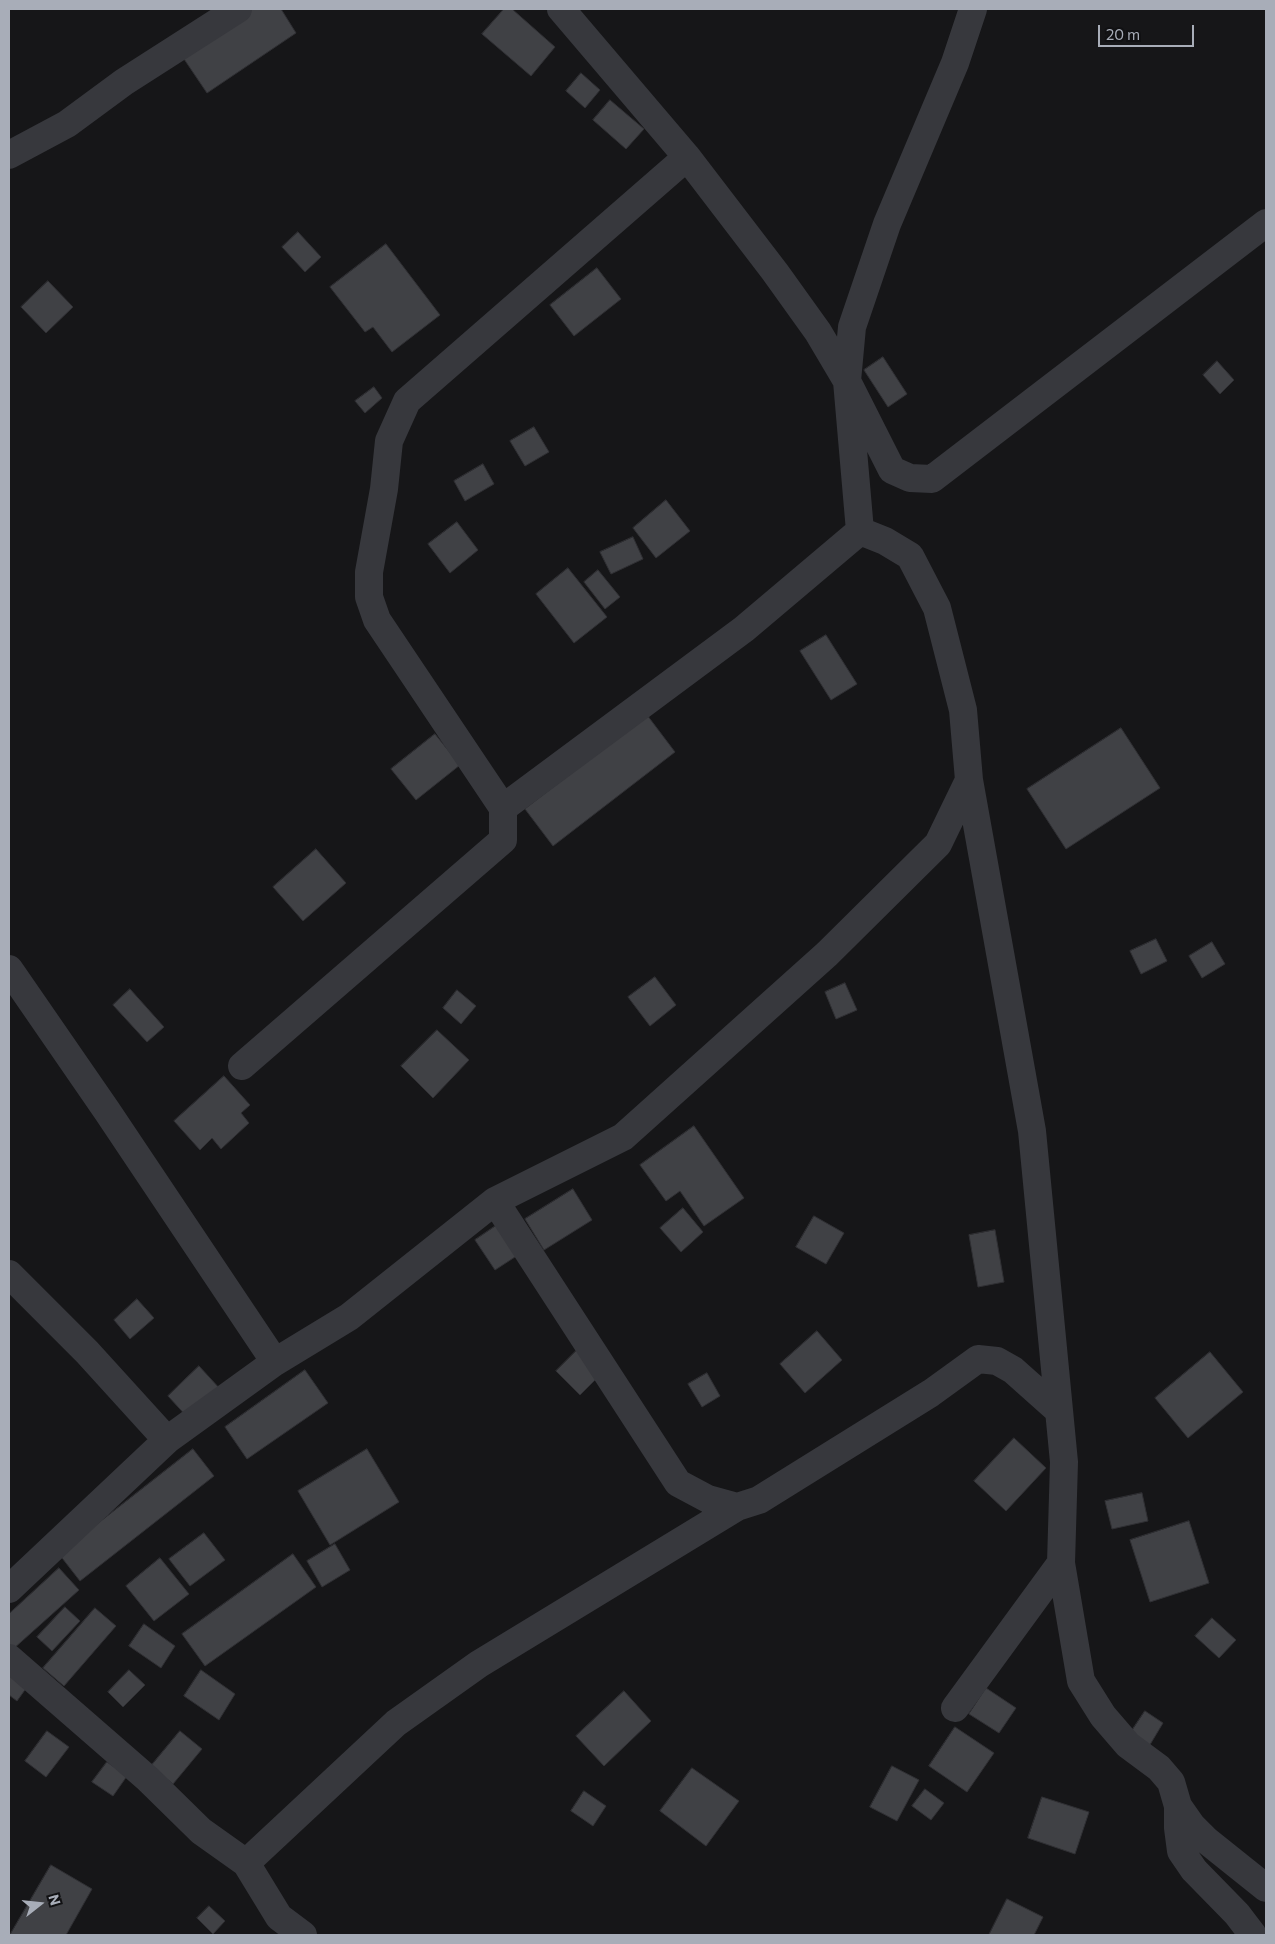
<!DOCTYPE html>
<style>
body{margin:0}
#map{position:relative;width:1275px;height:1944px;overflow:hidden;background:#161618;font-family:Commissioner,sans-serif}
canvas{display:block}
.frame{position:absolute;inset:0;border:10px solid #a8adb8;pointer-events:none}
.north{position:absolute;left:15px;top:1879px;width:50px;height:50px;-webkit-text-stroke:4px #111113;paint-order:stroke;rotate:74deg;font-size:14px;font-weight:700;line-height:20px;text-align:center;color:#a8adb8}
.north::after{content:'';display:block;margin:auto;width:18px;height:22px;background:#a8adb8;clip-path:polygon(50% 0,100% 100%,50% 72%,0 100%)}
.scale{position:absolute;left:1098px;top:25px;width:96px;height:22px;box-sizing:border-box;border:2px solid #a8adb8;border-top:0;padding-left:6px;font-size:15px;line-height:18px;white-space:nowrap;color:#a8adb8;-webkit-text-stroke:4px #111113;paint-order:stroke}
</style>
<div id="map">
<canvas width="1275" height="1944"></canvas>
<div class="frame"></div>
<div class="north">N</div>
<div class="scale">20 m</div>
</div>
<script>
const context = document.querySelector('canvas').getContext('2d');
context.lineJoin = 'round';
function fillPath(path, color) { context.fillStyle = color; context.fill(path, 'evenodd'); }
function strokePath(path, color, width, dash) { context.strokeStyle = color; context.lineWidth = width; context.lineCap = dash ? 'butt' : 'round'; context.setLineDash(dash || []); context.stroke(path); }
const building = new Path2D(`
 M252,9H281L296,33L207,93L182,56Z
 M504,9H512L555,47L531,76L482,34Z
 M581,73L600,90L585,108L566,91Z
 M610,100L644,129L626,149L593,120Z
 M298,232L321,257L305,272L282,247Z
 M386,244L440,315L392,352L373,327L365,332L330,287Z
 M597,268L621,299L574,336L550,305Z
 M48,281L73,307L46,333L21,307Z
 M883,357L907,394L888,407L864,370Z
 M1217,361L1234,380L1220,394L1203,375Z
 M374,387L382,398L365,413L355,401Z
 M534,427L549,452L525,466L510,441Z
 M483,464L494,484L465,501L454,481Z
 M666,500L690,531L656,558L633,528Z
 M457,522L478,550L450,573L428,544Z
 M633,537L643,559L611,574L600,552Z
 M568,568L607,617L574,643L536,594Z
 M598,570L620,597L605,609L584,582Z
 M826,635L857,684L831,700L800,651Z
 M647,715L675,752L553,846L525,809Z
 M1121,728L1160,788L1066,849L1027,789Z
 M435,734L460,765L416,800L391,769Z
 M316,849L346,883L303,921L273,887Z
 M1156,939L1167,961L1141,974L1130,951Z
 M1212,942L1225,964L1202,978L1189,956Z
 M655,977L676,1005L650,1026L628,997Z
 M845,983L857,1010L836,1019L825,992Z
 M130,989L164,1027L147,1042L113,1005Z
 M457,990L476,1006L461,1024L443,1008Z
 M437,1030L469,1060L433,1098L401,1066Z
 M224,1076L250,1105L241,1113L249,1123L221,1149L212,1138L200,1150L174,1121Z
 M694,1126L744,1198L704,1226L680,1191L666,1201L640,1165Z
 M573,1189L592,1220L544,1250L525,1219Z
 M683,1208L703,1232L681,1252L660,1228Z
 M814,1216L844,1233L826,1264L796,1247Z
 M497,1225L518,1255L495,1270L475,1240Z
 M995,1230L1004,1282L978,1287L969,1235Z
 M137,1299L154,1318L130,1339L114,1320Z
 M817,1331L842,1360L805,1393L780,1364Z
 M579,1348L603,1372L580,1395L556,1371Z
 M1210,1352L1243,1392L1188,1438L1155,1398Z
 M199,1366L221,1390L190,1420L168,1396Z
 M305,1370L328,1403L247,1459L225,1427Z
 M707,1373L720,1396L702,1407L688,1384Z
 M1014,1438L1046,1468L1006,1511L974,1481Z
 M193,1449L214,1476L80,1581L59,1554Z
 M367,1449L399,1502L330,1545L298,1491Z
 M1142,1493L1148,1521L1112,1529L1105,1501Z
 M1189,1521L1209,1583L1150,1602L1130,1540Z
 M204,1533L225,1560L190,1586L169,1559Z
 M335,1544L350,1570L322,1587L307,1561Z
 M293,1554L316,1587L205,1666L182,1634Z
 M160,1558L189,1594L154,1621L126,1586Z
 M59,1568L79,1590L12,1650L9,1646V1614Z
 M65,1607L80,1621L52,1651L37,1637Z
 M95,1608L116,1626L64,1686L43,1668Z
 M1212,1618L1236,1640L1219,1658L1195,1636Z
 M144,1624L175,1646L161,1668L129,1646Z
 M129,1670L145,1685L123,1707L108,1692Z
 M201,1670L235,1694L219,1720L184,1696Z
 M9,1675L27,1687L17,1701L9,1695Z
 M986,1688L1016,1708L999,1733L969,1714Z
 M624,1691L651,1721L604,1766L576,1736Z
 M1145,1711L1163,1723L1148,1748L1129,1735Z
 M955,1727L994,1753L967,1792L929,1766Z
 M47,1731L69,1747L46,1777L25,1761Z
 M180,1731L202,1749L173,1784L151,1766Z
 M107,1762L127,1776L113,1796L92,1782Z
 M892,1766L919,1780L897,1821L870,1807Z
 M692,1768L739,1801L706,1846L660,1811Z
 M925,1789L944,1803L931,1820L912,1806Z
 M584,1791L606,1806L593,1826L571,1811Z
 M1042,1797L1089,1812L1075,1854L1028,1838Z
 M51,1865L92,1889L66,1935H10Z
 M1007,1899L1043,1917L1034,1935H989Z
 M209,1906L225,1921L213,1934L197,1918Z`);
const street = new Path2D(`
 M561,9L687,157L775,272L818,332L847,381L892,470L910,478L932,479L1266,223
 M973,9L955,63L887,224L852,327L847,381L860,531L885,541L910,556L937,608L963,710L969,780L1032,1131L1064,1462L1061,1563L1081,1681L1103,1716L1128,1745L1159,1768L1171,1782L1178,1806L1192,1826L1206,1840L1266,1888
 M9,155L67,124L124,82L238,9
 M503,808L377,620L369,597V572L384,489L389,441L407,401L687,157
 M9,969L107,1111L275,1362
 M242,1066L503,840V808L744,629L860,531
 M495,1201L678,1483L708,1499L737,1507L759,1500L931,1393L978,1359L997,1361L1013,1370L1059,1411
 M9,1274L87,1352L167,1440
 M9,1589L167,1440L275,1362L349,1317L495,1201L623,1137L827,954L938,844L969,780
 M9,1658L148,1779L201,1831L246,1863L279,1917L303,1935
 M955,1708L1061,1563
 M1178,1806V1828L1181,1851L1194,1870L1237,1914L1253,1935
 M246,1863L396,1723L479,1664L737,1507`);
fillPath(building, '#404145');
strokePath(building, '#303034', 1);
strokePath(street, '#37383d', 28);
</script>
